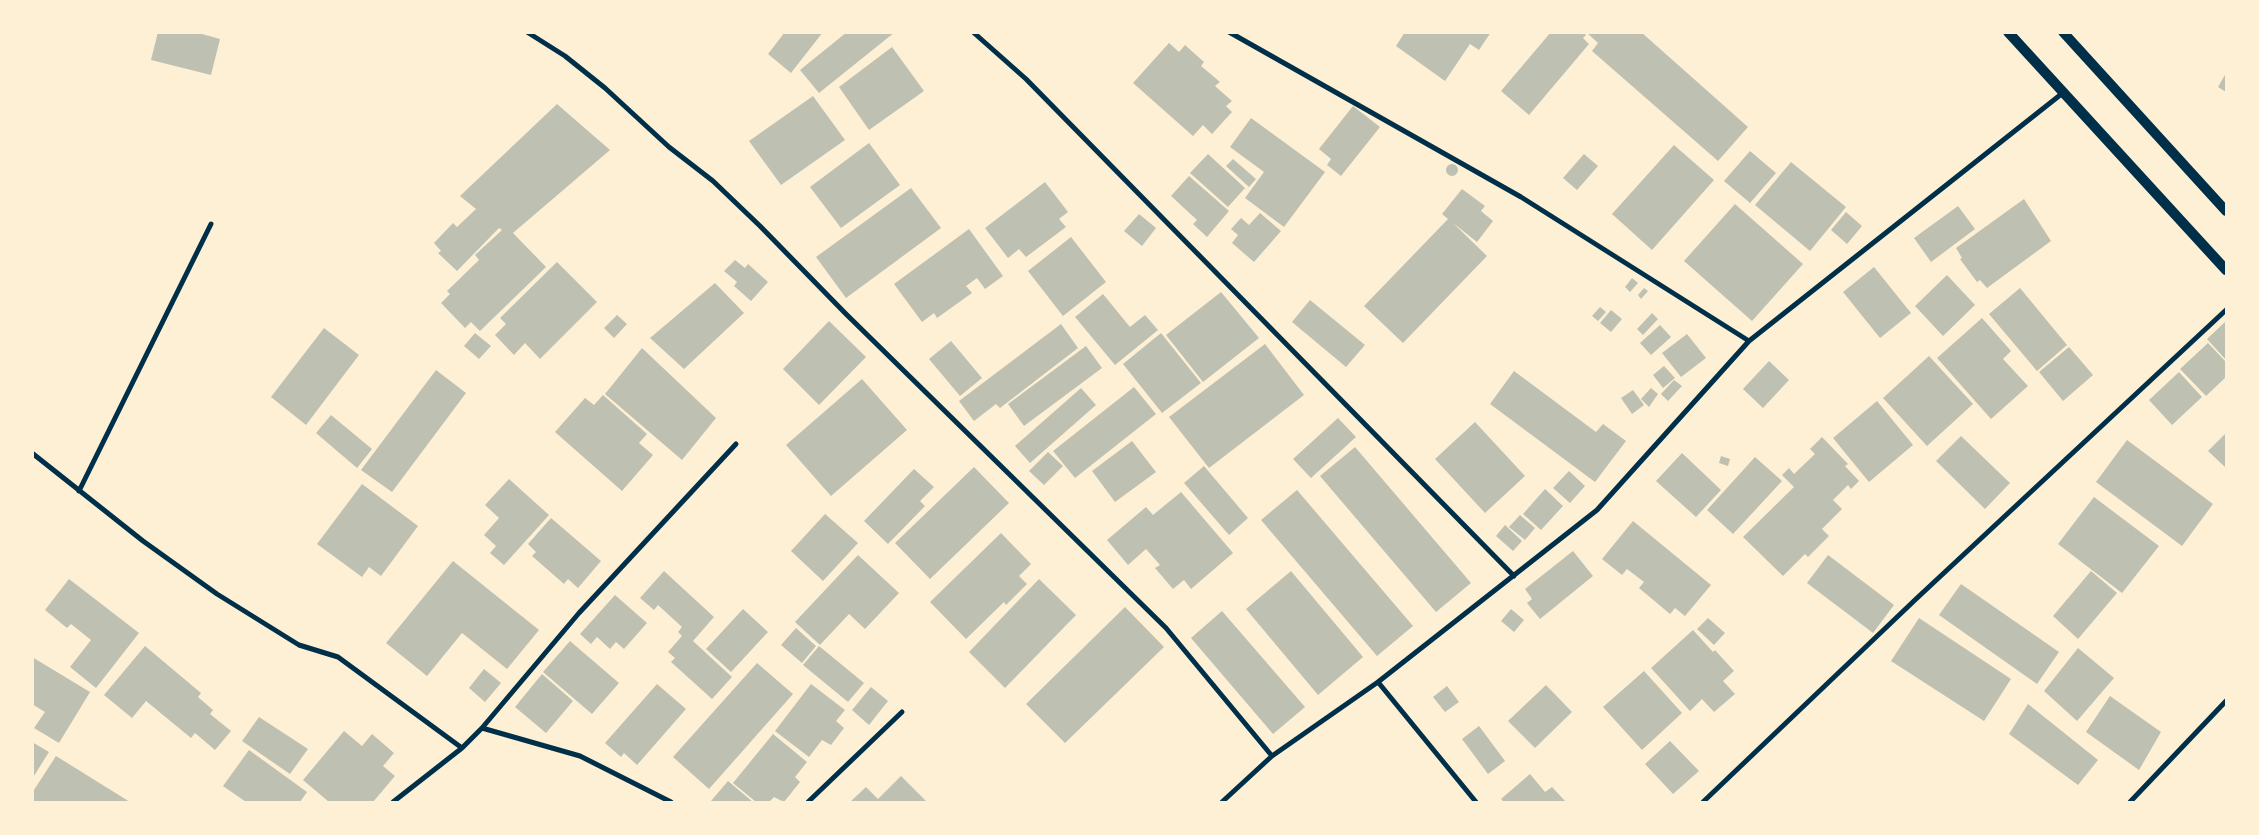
<!DOCTYPE html>
<style>
body{margin:0}
#map{position:relative;width:2259px;height:835px;overflow:hidden;background:#fdf0d5;font-family:Mulish,sans-serif}
canvas{display:block}
.frame{position:absolute;inset:0;border:34px solid #fdf0d5;pointer-events:none}
</style>
<div id="map">
<canvas width="2259" height="835"></canvas>
<div class="frame"></div>
</div>
<script>
const context = document.querySelector('canvas').getContext('2d');
context.lineJoin = 'round';
function fillPath(path, color) { context.fillStyle = color; context.fill(path, 'evenodd'); }
function strokePath(path, color, width, dash) { context.strokeStyle = color; context.lineWidth = width; context.lineCap = dash ? 'butt' : 'round'; context.setLineDash(dash || []); context.stroke(path); }
const building = new Path2D(`
 M158,32H203L202,34L220,39L211,75L151,60Z
 M785,32H823L791,73L768,54Z
 M847,32H895L819,93L800,70Z
 M1405,32H1491L1479,50L1470,44L1445,81L1396,46Z
 M1551,32H1583L1586,35L1583,38L1589,44L1529,115L1501,91Z
 M1586,32H1641L1748,127L1718,161L1592,51L1598,43Z
 M1169,43L1179,52L1185,45L1204,62L1201,66L1220,82L1215,86L1232,101L1226,106L1232,112L1212,134L1203,125L1193,136L1133,83Z
 M892,47L924,91L869,130L839,87Z
 M2226,73V92L2218,87Z
 M813,96L845,140L781,185L749,141Z
 M557,104L610,150L513,233L546,267L480,331L471,322L465,328L441,303L450,294L447,291L479,260L475,255L502,230L499,228L457,271L438,253L441,251L434,243L453,223L457,227L476,209L460,196Z
 M1353,106L1380,127L1341,176L1327,165L1331,159L1319,149Z
 M1251,118L1325,172L1284,227L1245,198L1264,172L1230,147Z
 M869,143L900,185L841,228L810,187Z
 M1674,145L1714,180L1652,250L1612,214Z
 M1750,151L1776,173L1750,203L1724,181Z
 M1208,154L1245,188L1228,207L1190,173Z
 M1584,154L1598,166L1577,190L1563,178Z
 M1233,159L1256,179L1249,187L1226,166Z
 M1791,162L1846,207L1810,251L1755,205Z
 M1446 170a6 6 0 1 1 12 0a6 6 0 1 1-12 0Z
 M1189,176L1229,211L1207,237L1193,224L1197,220L1171,196Z
 M1045,182L1068,212L1059,219L1066,227L1026,257L1019,249L1008,258L985,228Z
 M911,188L941,228L846,298L816,257Z
 M1462,189L1485,206L1481,211L1493,221L1477,242L1453,223L1487,256L1403,343L1364,306L1448,219L1442,214Z
 M2024,199L2051,241L1987,288L1980,280L1977,282L1960,259L1962,258L1956,248Z
 M1735,204L1803,264L1752,321L1684,261Z
 M1958,206L1975,229L1931,262L1914,238Z
 M1846,212L1862,226L1847,244L1831,230Z
 M1260,213L1281,231L1254,262L1232,243L1238,235L1231,229L1241,218L1249,225Z
 M1139,214L1156,228L1142,246L1124,231Z
 M969,229L1003,276L985,289L977,278L966,286L972,293L937,318L934,313L922,322L894,284Z
 M1071,237L1106,282L1063,316L1028,271Z
 M735,260L745,268L748,264L768,282L751,301L734,286L737,282L724,271Z
 M557,262L597,302L540,359L525,343L514,355L495,335L506,324L500,318Z
 M1874,267L1911,313L1880,338L1843,292Z
 M1947,275L1975,305L1943,336L1915,306Z
 M1632,278L1638,283L1630,292L1625,287Z
 M715,283L744,313L684,369L650,338Z
 M1644,288L1648,291L1641,299L1638,295Z
 M2020,288L2067,345L2037,371L1989,314Z
 M1221,292L1259,338L1203,382L1166,335Z
 M1103,294L1130,327L1145,315L1158,330L1115,365L1075,317Z
 M1310,300L1365,345L1346,367L1292,322Z
 M1600,307L1606,312L1598,321L1592,316Z
 M1611,310L1622,319L1611,332L1600,323Z
 M1652,313L1658,319L1643,335L1637,329Z
 M617,315L627,324L614,338L604,328Z
 M1982,318L2011,351L2003,359L2028,386L1991,419L1937,358Z
 M829,321L866,357L819,405L783,369Z
 M2226,321V360L2207,339Z
 M1061,324L1078,348L1000,408L996,404L974,421L959,401Z
 M1660,325L1671,337L1651,355L1640,343Z
 M324,328L359,355L306,425L271,397Z
 M475,333L491,346L479,359L464,346Z
 M1161,333L1201,383L1162,413L1123,364Z
 M1687,334L1706,358L1681,377L1662,353Z
 M951,341L982,378L960,396L929,359Z
 M2208,343L2226,362V377L2206,396L2180,369Z
 M1265,344L1304,395L1209,468L1169,417Z
 M1086,346L1102,368L1024,426L1008,404Z
 M2069,347L2093,375L2063,401L2039,372Z
 M642,348L716,418L682,460L605,394Z
 M1929,356L1973,404L1927,446L1883,398Z
 M1769,361L1789,380L1763,408L1743,389Z
 M1664,366L1675,378L1663,388L1653,375Z
 M436,370L466,393L392,492L361,470Z
 M1514,371L1596,432L1603,424L1626,441L1595,482L1490,404Z
 M2179,372L2202,397L2172,425L2149,400Z
 M862,379L907,430L831,496L786,445Z
 M1674,380L1682,386L1668,401L1661,394Z
 M1134,387L1156,414L1075,478L1053,451Z
 M1081,388L1096,405L1030,463L1015,446Z
 M1651,388L1658,394L1649,407L1641,399Z
 M1633,390L1644,405L1632,414L1621,398Z
 M603,395L647,434L639,443L653,455L622,491L555,432L585,398L594,405Z
 M1877,401L1913,445L1869,482L1833,438Z
 M331,415L372,449L357,468L316,433Z
 M1338,418L1356,437L1311,478L1293,459Z
 M1475,422L1525,476L1485,513L1435,459Z
 M2226,433V468L2208,451Z
 M1961,436L2010,483L1985,509L1936,461Z
 M1822,437L1848,464L1845,466L1859,481L1851,489L1848,485L1833,500L1842,509L1822,529L1829,536L1808,557L1805,554L1783,576L1743,537L1794,487L1782,475L1789,468L1794,474L1815,454L1810,449Z
 M2127,440L2213,504L2182,546L2096,482Z
 M1132,441L1156,472L1115,502L1092,471Z
 M1355,447L1471,583L1436,612L1320,476Z
 M1048,452L1063,466L1044,485L1029,471Z
 M1682,453L1721,490L1696,517L1656,481Z
 M1721,456L1730,459L1728,466L1719,463Z
 M1755,457L1782,481L1733,534L1707,510Z
 M1204,466L1248,518L1229,535L1184,483Z
 M974,467L1009,503L930,579L895,543Z
 M914,469L934,487L920,501L925,506L888,544L864,521Z
 M1569,471L1585,486L1570,503L1553,488Z
 M509,479L549,515L504,565L490,553L496,546L484,535L499,518L485,505Z
 M362,484L418,526L381,576L369,567L362,577L317,544Z
 M1545,489L1563,506L1541,530L1523,514Z
 M1297,490L1413,626L1377,656L1261,520Z
 M1181,492L1233,553L1191,589L1184,580L1173,589L1155,568L1160,565L1146,549L1128,565L1107,540L1146,507L1153,515Z
 M2094,497L2159,546L2122,593L2058,544Z
 M825,514L858,543L823,581L791,551Z
 M1520,515L1535,528L1525,540L1509,527Z
 M551,518L601,561L578,588L568,579L564,584L532,556L536,552L528,544Z
 M1633,521L1711,585L1685,616L1675,608L1670,614L1639,588L1644,582L1627,569L1622,575L1602,559Z
 M1505,525L1522,541L1513,551L1496,536Z
 M1001,533L1031,564L1019,576L1027,584L1006,605L1004,602L966,639L930,602Z
 M1573,551L1593,576L1540,619L1527,603L1532,599L1525,589Z
 M858,555L899,593L865,629L849,614L820,645L795,622Z
 M1828,555L1894,605L1873,633L1807,583Z
 M453,561L539,630L507,669L462,633L427,676L386,643Z
 M664,571L714,617L693,641L732,677L712,699L671,662L675,658L668,652L682,636L678,632L682,627L658,605L654,610L640,598Z
 M1291,571L1363,657L1318,695L1246,609Z
 M2091,571L2117,593L2078,639L2053,616Z
 M69,579L139,633L96,688L70,667L91,640L71,624L67,628L45,610Z
 M1039,579L1076,615L1005,688L969,652Z
 M1961,584L2059,652L2037,684L1939,615Z
 M615,595L647,623L624,649L616,642L610,649L597,637L591,644L580,634Z
 M1125,607L1164,647L1065,743L1026,704Z
 M743,609L768,632L731,672L706,649Z
 M1511,609L1524,620L1514,632L1501,621Z
 M1222,611L1305,707L1273,734L1191,638Z
 M1708,618L1725,633L1714,645L1697,629Z
 M1919,618L2011,679L1984,721L1891,661Z
 M796,628L816,646L802,663L781,645Z
 M1693,630L1713,652L1715,650L1734,671L1723,681L1735,694L1714,712L1702,699L1690,711L1651,668Z
 M570,641L619,683L592,714L543,672Z
 M145,646L201,693L198,697L213,710L210,714L231,731L215,750L195,733L191,738L146,701L132,718L104,695Z
 M819,646L864,683L848,702L803,665Z
 M2078,648L2114,678L2077,721L2044,691Z
 M32,657L90,692L59,743L34,728L45,712L32,704Z
 M757,663L793,694L709,789L673,757Z
 M484,669L501,683L485,702L469,688Z
 M1644,671L1682,713L1642,750L1603,707Z
 M542,674L573,701L546,733L515,707Z
 M657,684L686,709L637,765L624,753L621,757L605,743Z
 M811,684L845,710L836,721L844,728L831,745L822,740L809,757L775,731Z
 M1546,685L1572,712L1535,748L1508,721Z
 M1447,686L1459,702L1445,712L1433,697Z
 M871,687L888,701L869,725L852,710Z
 M2110,696L2161,732L2139,770L2086,732Z
 M2028,704L2098,760L2078,785L2009,734Z
 M259,717L308,749L290,774L242,741Z
 M1479,726L1505,761L1488,774L1462,739Z
 M344,731L362,746L372,734L394,753L383,766L395,776L373,802H329L303,780Z
 M773,734L807,762L795,777L800,782L784,802L774,797L769,802H756L733,783Z
 M1670,741L1699,771L1673,794L1645,764Z
 M32,742L49,752L32,779Z
 M249,750L307,792L300,802H246L223,786Z
 M56,756L130,802H32V793Z
 M1530,774L1545,792L1552,787L1566,802H1504L1501,799Z
 M901,776L927,802H850L866,787L878,799Z
 M728,781L753,802H713L711,801Z`);
const minor = new Path2D(`
 M527,32L565,56L605,88L669,147L713,181L760,226L846,314L1166,628L1272,756
 M973,32L1026,79L1514,576
 M1229,32L1521,197L1749,341
 M32,453L143,541L217,594L299,645L338,657L462,748
 M79,491L211,224
 M1378,682L1476,802
 M482,728L579,613L736,444
 M393,802L462,748L482,728L580,756L671,802
 M808,802L902,712
 M1222,802L1272,756L1378,682L1597,510L1749,341L2064,92
 M1703,802L1916,599L2226,310
 M2130,802L2226,701`);
const secondary = new Path2D(`
 M2008,32L2226,270
 M2063,32L2226,211`);
fillPath(building, '#bec0b2');
strokePath(minor, '#003049', 5);
strokePath(secondary, '#003049', 10);
</script>
